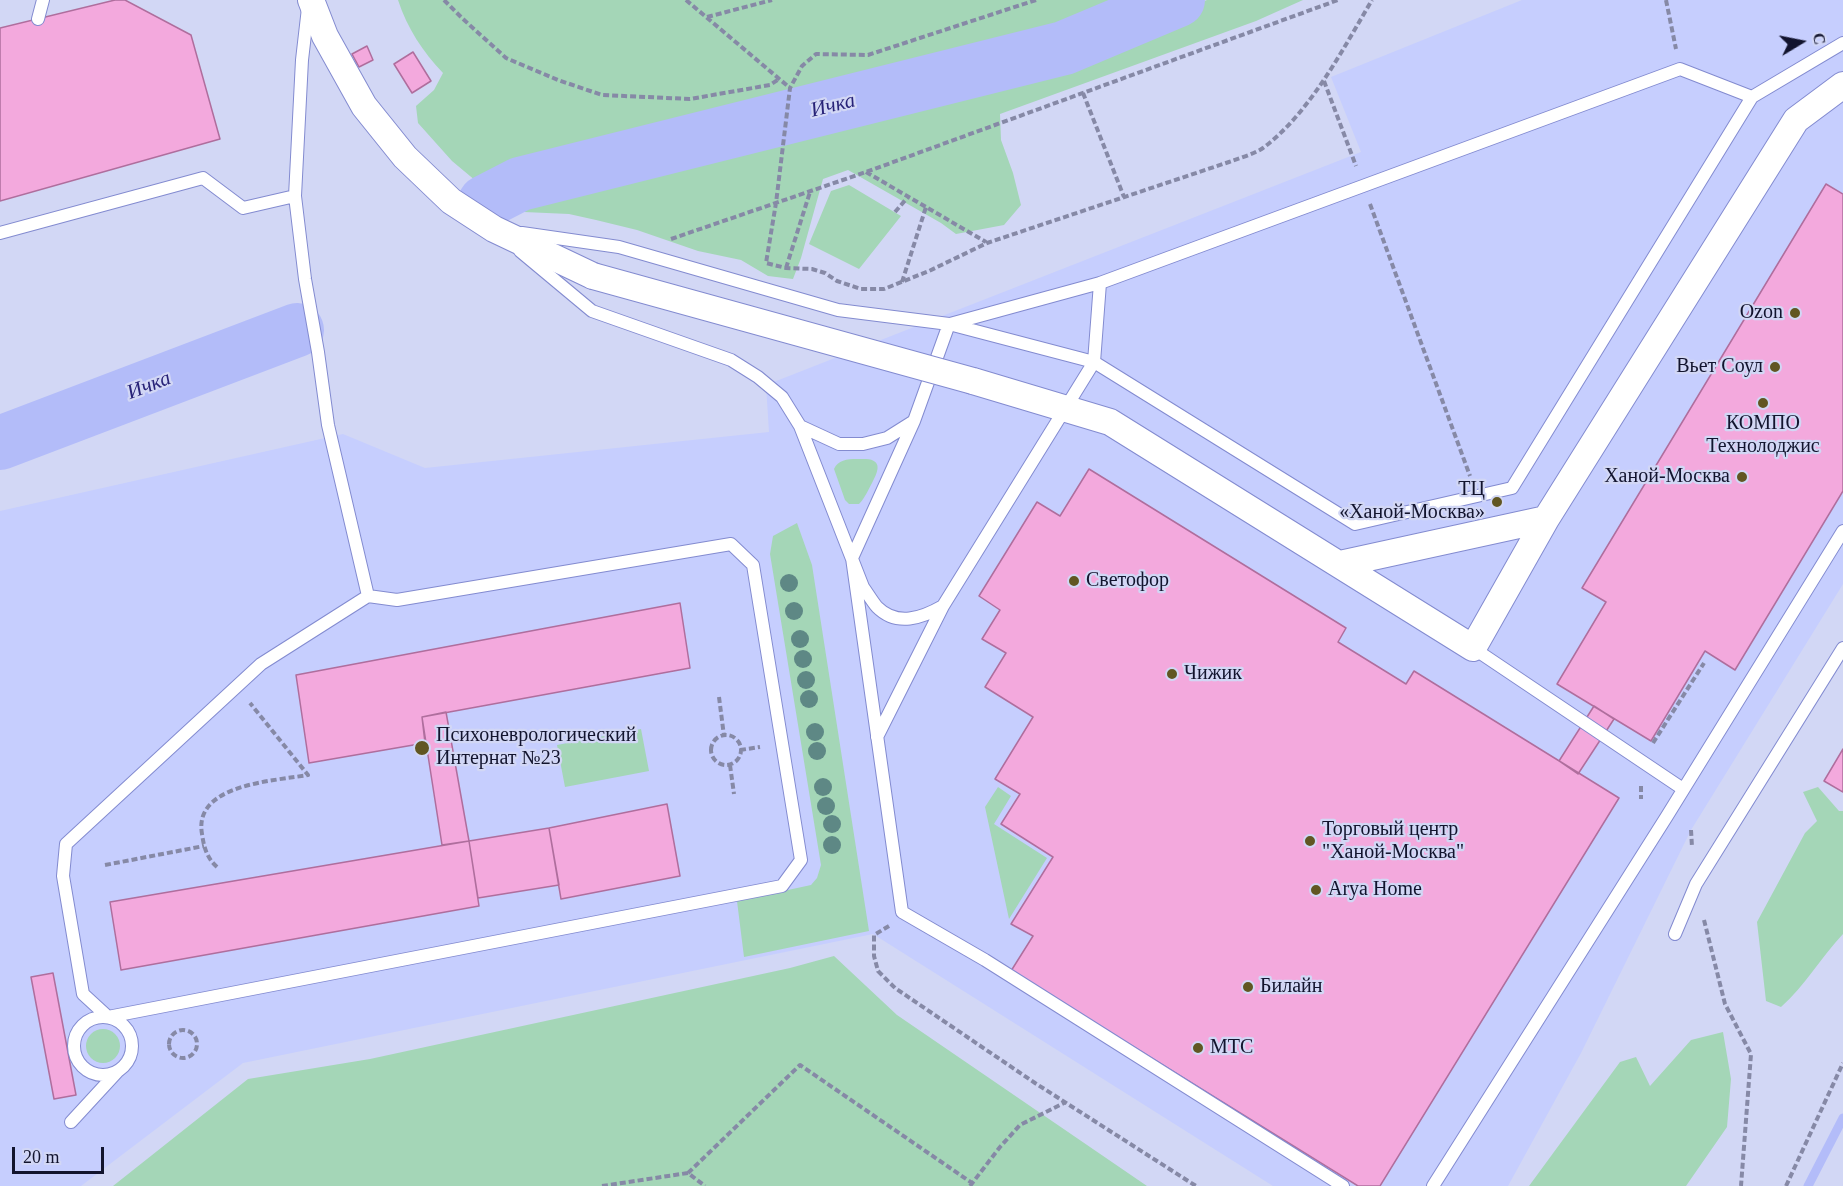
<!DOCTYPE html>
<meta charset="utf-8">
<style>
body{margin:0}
#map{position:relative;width:1843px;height:1186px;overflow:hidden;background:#d2d7f5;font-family:"Times New Roman",serif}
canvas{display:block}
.north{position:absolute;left:1771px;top:12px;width:60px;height:60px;-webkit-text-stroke:4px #d2d7f5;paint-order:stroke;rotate:80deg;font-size:16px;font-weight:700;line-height:24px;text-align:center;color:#12142e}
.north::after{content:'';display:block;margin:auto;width:21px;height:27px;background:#12142e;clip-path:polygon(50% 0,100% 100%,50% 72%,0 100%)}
.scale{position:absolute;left:12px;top:1147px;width:92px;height:27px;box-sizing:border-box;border:3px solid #12142e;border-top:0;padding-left:8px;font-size:18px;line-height:21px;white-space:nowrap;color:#12142e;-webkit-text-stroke:4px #d2d7f5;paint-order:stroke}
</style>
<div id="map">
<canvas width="1843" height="1186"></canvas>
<div class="north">С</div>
<div class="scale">20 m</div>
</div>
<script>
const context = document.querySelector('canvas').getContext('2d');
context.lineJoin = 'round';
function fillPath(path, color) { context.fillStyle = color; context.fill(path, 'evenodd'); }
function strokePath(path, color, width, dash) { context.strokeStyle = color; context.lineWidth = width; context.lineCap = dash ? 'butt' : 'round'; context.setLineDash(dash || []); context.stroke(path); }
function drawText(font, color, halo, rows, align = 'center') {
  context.font = font + ' "Times New Roman",serif'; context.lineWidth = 4.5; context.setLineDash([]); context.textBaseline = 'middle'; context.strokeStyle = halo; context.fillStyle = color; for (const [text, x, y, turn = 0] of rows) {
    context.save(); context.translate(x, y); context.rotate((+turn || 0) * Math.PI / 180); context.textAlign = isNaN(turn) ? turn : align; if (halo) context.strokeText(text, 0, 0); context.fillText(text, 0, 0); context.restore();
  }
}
const built = new Path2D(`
 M1522,0H1843V584L1691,830L1581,1053L1508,1186H1273L873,934L243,1063L81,1186H0V511L343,434L425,468L769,432L766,385L1361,152L1331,77Z`);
const green = new Path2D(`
 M398,0H1144L1062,35L512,172L482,186L452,161L418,123L416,106L434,90L443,73C423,52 407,28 398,0Z
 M1207,0H1303L1256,21L1000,114L1001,140L1013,173L1021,205L1004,225L956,234L941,223L848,170L823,179L801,258L793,279L768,276L741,260L698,251L637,230L596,220L569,214L524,212L511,200L797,130L1073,55Z
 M849,185L901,216L859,269L809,244L831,191Z
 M866,459C883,460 878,472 872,483C868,490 865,498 859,504H849L845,500L834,469C839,457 854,459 866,459Z
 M797,523L812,565L869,931L744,957L737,901L811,885L817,878L821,865L770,554L773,536Z
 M641,729L649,771L565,787L557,745Z
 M998,787L1011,796L994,824L1047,858L1009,919L985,807Z
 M1818,787L1839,811H1843V934C1821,957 1805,986 1781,1007L1766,1001L1757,922L1805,833L1817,821L1803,792Z
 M834,956L897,1015L1147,1186H113L248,1079L370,1059L790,968Z
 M86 1046a17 17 0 1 1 34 0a17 17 0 1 1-34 0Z
 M1723,1032L1731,1079L1727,1127L1686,1186H1529L1620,1062L1636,1057L1650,1086L1691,1040Z`);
const stream = new Path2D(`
 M1808,1186L1843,1118`);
const river = new Path2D(`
 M485,202L520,184L1064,48L1178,0
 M0,443L297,330`);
const building = new Path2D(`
 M115,0H125L191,35L220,139L0,201V28Z
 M367,46L373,60L359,67L352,54Z
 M413,52L431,81L412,93L394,64Z
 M1826,184L1843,194V491L1735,670L1705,651L1651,741L1557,684L1606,602L1582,588Z
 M1089,469L1346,628L1338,642L1406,684L1414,671L1619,798L1380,1186H1358L1011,971L1033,936L1011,924L1053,857L1001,824L1020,794L995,779L1033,717L985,687L1006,653L982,639L1000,610L979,596L1037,502L1060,516Z
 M680,603L690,668L422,717L425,743L309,763L296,675Z
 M1594,706L1614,719L1578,774L1559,761Z
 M446,712L469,841L442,845L422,717Z
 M1843,749V792L1824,781Z
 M667,804L680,876L561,899L549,828Z
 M549,828L559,885L478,898L469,841Z
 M469,841L479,906L121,970L110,902Z
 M53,973L76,1095L54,1099L31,977Z`);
const path = new Path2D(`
 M444,0L463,19L506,58L558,80L602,95L690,99L770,85L779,79
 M686,0L790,88
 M1036,0L868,55L816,54L802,66L790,88L776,203L766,263L786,268L812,269L825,273L837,281L861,289H884L929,271L987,243L1229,162C1240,158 1254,154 1263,148C1310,113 1343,49 1372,0
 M1666,0L1676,49
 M707,17L772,0
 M1324,81L1356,166
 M1083,93L1124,197
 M866,172L986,242
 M1370,204L1470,476
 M895,212L908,197
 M671,239L866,172L1338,0
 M786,268L810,192
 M902,282L926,207
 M719,697L724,736
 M711 750a15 15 0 1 1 30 0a15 15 0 1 1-30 0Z
 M1653,743L1704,663
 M740,750L760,747
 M730,765L734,794
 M1641,786V799
 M1691,830L1692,847
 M105,865L204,846
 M217,867C207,858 204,848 202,834C193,784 274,781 308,775L250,703
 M1704,920L1725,1004L1751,1054L1741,1186
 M889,926L874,935V956L878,971L895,988L1035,1083L1196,1186
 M169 1044a14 14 0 1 1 28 0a14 14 0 1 1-28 0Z
 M688,1173L800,1065L972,1183
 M602,1186L688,1173L705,1186
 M970,1186L1000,1147L1020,1125L1064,1103
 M1786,1186L1843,1063`);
const lane = new Path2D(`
 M308,8L302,60L295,196L305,279L318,352L328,425L368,596L397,600L731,544L753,565L801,860L782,886L108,1017L83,994L63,876L66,844L261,664L368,596
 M38,19L43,0
 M0,233L203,178L243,208L295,196
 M522,233L619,247L838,310L949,324L1094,362L1355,524L1512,488L1752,97L1843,43
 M520,251L592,311L731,360L758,377L782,397L800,426L863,587C868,594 872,601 877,607C897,627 922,618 943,606
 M949,324L914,421L852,558L902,912L985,960L1343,1186
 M950,324L1100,283L1680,69L1752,97
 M800,426L839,444H863L887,438L914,421
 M1473,648L1683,789
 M877,737L943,606L1094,362L1100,283
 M1675,934L1696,884L1843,648
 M74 1046a29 29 0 1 1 58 0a29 29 0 1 1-58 0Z
 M71,1122L118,1071
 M1433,1186L1667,816L1843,531`);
const street = new Path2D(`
 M311,0L325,36L364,106L405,157L451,201L494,229L593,276
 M973,381L1110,422L1473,648L1546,519L1796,120L1843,85
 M1340,564L1546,519`);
const streetBridge = new Path2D(`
 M593,276L973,381`);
const trees = [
 [789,583],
 [794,611],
 [800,639],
 [803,659],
 [806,680],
 [809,699],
 [815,732],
 [817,751],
 [823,787],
 [826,806],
 [832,824],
 [832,845]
];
const markers = [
 [1795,313,6,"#615622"],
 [1775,367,6,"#615622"],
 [1763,403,6,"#615622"],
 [1742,477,6,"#615622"],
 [1497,502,6,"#615622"],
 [1074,581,6,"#615622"],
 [1172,674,6,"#615622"],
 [422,748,8,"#615622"],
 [1310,841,6,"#615622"],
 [1316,890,6,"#615622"],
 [1248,987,6,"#615622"],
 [1198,1048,6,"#615622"]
];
const poiNames = [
 ["Ozon",1783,313,"right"],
 ["Вьет Соул",1763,367,"right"],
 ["КОМПО",1763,424,"center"],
 ["Технолоджис",1763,447,"center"],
 ["Ханой-Москва",1730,477,"right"],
 ["ТЦ",1485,490,"right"],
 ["«Ханой-Москва»",1485,513,"right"],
 ["Светофор",1086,581],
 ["Чижик",1184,674],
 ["Психоневрологический",436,736],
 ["Интернат №23",436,759],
 ["Торговый центр",1322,830],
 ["\"Ханой-Москва\"",1322,853],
 ["Arya Home",1328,890],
 ["Билайн",1260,987],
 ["МТС",1210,1048]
];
const waterNames = [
 ["Ичка",833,106,-14],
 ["Ичка",149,386,-21]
];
fillPath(built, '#c6cefe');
fillPath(green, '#a4d6b7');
strokePath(stream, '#b3bcf9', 9);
strokePath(river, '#b3bcf9', 54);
fillPath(building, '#f3a9dd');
strokePath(building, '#af6e9d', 1.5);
strokePath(lane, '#838bd0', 14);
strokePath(street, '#838bd0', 28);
strokePath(path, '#8689a6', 4, [6, 3]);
strokePath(lane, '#fff', 12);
strokePath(street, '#fff', 26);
strokePath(streetBridge, '#838bd0', 28, []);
strokePath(streetBridge, '#fff', 26);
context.fillStyle = '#5e8885';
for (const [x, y] of trees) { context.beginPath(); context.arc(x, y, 9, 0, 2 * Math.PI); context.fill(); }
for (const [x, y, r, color] of markers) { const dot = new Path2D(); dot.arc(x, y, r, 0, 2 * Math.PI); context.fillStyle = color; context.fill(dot); strokePath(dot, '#d2d7f5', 2); }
drawText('20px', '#12142e', '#d2d7f5', poiNames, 'left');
drawText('italic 21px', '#282378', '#d2d7f5', waterNames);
</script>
